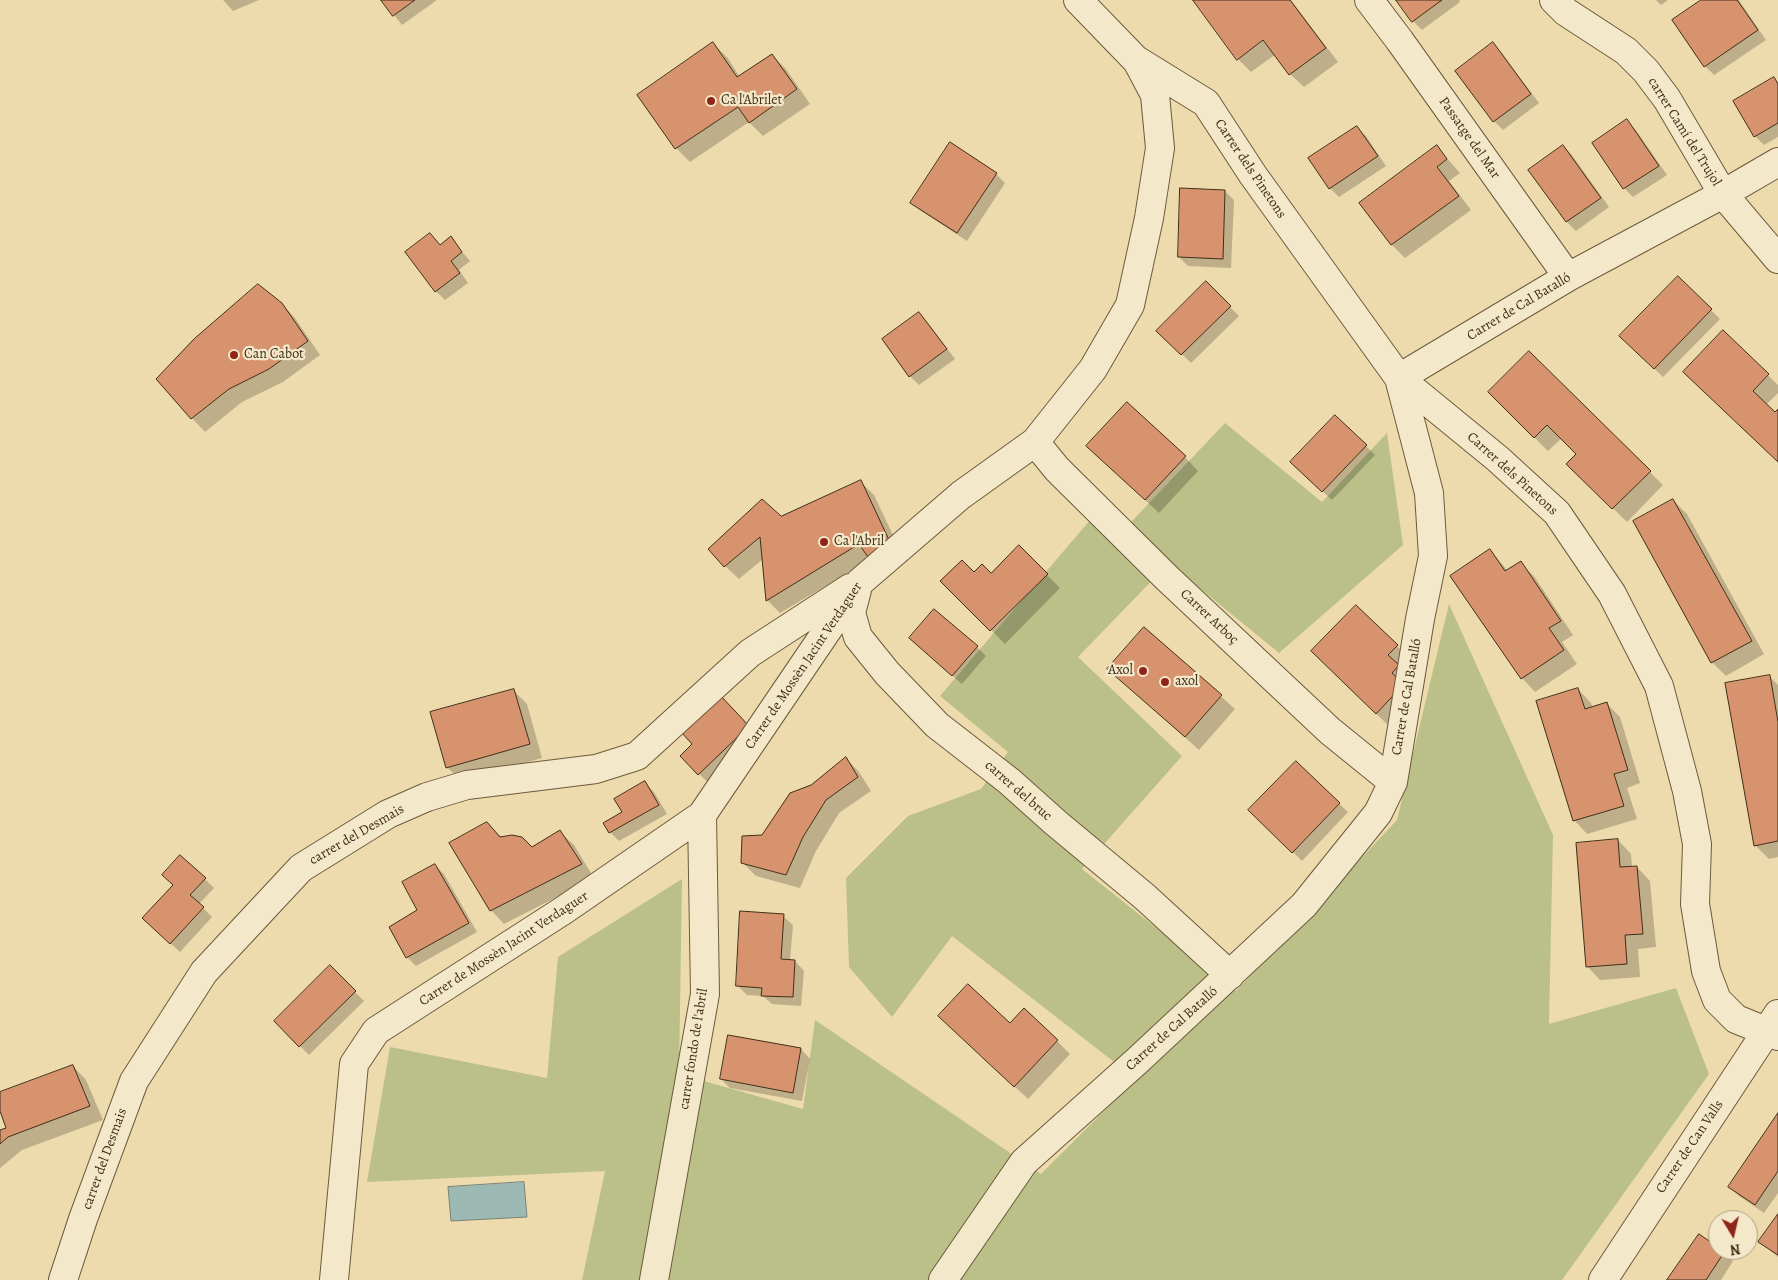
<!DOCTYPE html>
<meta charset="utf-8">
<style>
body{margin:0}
#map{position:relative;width:1778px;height:1280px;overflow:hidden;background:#eedbad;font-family:Alegreya,serif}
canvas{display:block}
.north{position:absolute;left:1708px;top:1210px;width:50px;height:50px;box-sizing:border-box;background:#f4e8ca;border:1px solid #ac9e83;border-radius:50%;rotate:171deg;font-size:14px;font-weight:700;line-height:20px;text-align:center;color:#402f18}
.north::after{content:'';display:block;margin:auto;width:18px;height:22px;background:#8f2418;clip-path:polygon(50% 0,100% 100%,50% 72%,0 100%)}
</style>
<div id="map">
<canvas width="1778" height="1280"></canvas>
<div class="north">N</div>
</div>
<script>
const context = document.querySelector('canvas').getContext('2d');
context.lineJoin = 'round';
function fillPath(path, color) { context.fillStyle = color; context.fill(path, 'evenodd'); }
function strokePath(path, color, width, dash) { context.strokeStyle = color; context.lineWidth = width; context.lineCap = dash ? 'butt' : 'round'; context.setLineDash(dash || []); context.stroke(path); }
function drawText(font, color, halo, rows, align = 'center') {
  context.font = font + ' Alegreya,serif'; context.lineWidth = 4.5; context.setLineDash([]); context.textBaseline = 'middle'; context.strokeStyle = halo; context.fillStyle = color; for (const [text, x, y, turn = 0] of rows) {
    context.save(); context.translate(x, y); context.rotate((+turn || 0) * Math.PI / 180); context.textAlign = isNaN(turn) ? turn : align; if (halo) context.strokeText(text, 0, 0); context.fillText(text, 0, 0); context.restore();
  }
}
const green = new Path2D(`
 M1225,423L1322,502L1387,433L1403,545L1279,653L1169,563L1078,657L1182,756L1082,869L1236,991L1397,820L1449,604L1553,835L1549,1024L1676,988L1709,1074L1562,1280H582L605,1171L367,1182L390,1047L547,1078L558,957L682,879L679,1074L803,1109L815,1020L1041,1174L1136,1079L952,936L892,1017L849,967L846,878L908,816L981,789L1008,752L940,696L1091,519L1114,540Z`);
const water = new Path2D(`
 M524,1182L527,1217L451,1221L448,1187Z`);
const shadow = new Path2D(`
 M223,0H259L233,11Z
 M382,0H437L402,25Z
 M1194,0H1291L1338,62L1304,87L1290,74L1276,54L1251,72L1238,59Z
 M1398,0H1459L1460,2L1422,30L1413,21Z
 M1656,0H1668L1661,5Z
 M1703,0H1739L1766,40L1714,75L1705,66Z
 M713,44L727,57L740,77L772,55L786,69L810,104L763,136L749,122L690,162L676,148L639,95Z
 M1493,44L1502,53L1539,103L1503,130L1494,121L1457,71Z
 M1774,78L1778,82V137L1764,145L1755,136Z
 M1627,121L1636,130L1667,175L1633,197L1624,188Z
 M1357,127L1366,136L1386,166L1339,197L1330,188Z
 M1563,146L1572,155L1609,207L1576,231L1567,222L1530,170Z
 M1437,147L1460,173L1449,181L1471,210L1405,258L1392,245L1361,203Z
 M996,174L1005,183L967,241L921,211L912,202Z
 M1225,191L1234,200L1231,268L1188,266L1179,257Z
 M430,235L441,246L451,238L470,261L459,270L468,283L445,300L436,291L407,252Z
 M1678,277L1720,319L1663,377L1621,336Z
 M1206,283L1239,316L1191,363L1158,331Z
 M281,303L295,318L320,355L283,382L242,402L205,432L192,418Z
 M919,314L928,323L955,359L919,385L910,376Z
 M1723,332L1778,385V393L1766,405L1775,414L1778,411V461Z
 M1529,353L1663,485L1627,522L1568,464L1578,454L1562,438L1548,451L1489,392Z
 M1366,446L1375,455L1332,500L1301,471Z
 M1185,457L1198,471L1159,513L1101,459Z
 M860,481L874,495L902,554L871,559L780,613L767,600L763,559L739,579L725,566L781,517Z
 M1673,500L1687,514L1764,654L1726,676L1712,662Z
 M1019,547L1060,588L1005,644L942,581L974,574H991Z
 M1490,550L1508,571L1520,563L1534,576L1573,635L1562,642L1577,664L1535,692L1522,678Z
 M1145,629L1235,709L1199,750L1109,669Z
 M910,638L977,647L986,656L962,684Z
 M1397,646L1410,659L1390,727L1326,665Z
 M1769,676L1778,685V857L1769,859L1755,845Z
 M1578,689L1591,703L1593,708L1607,704L1620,717L1640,783L1627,788L1637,819L1587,834L1574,820Z
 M513,690L527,704L542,758L461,781L447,767Z
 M683,732L758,736L708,783L682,756L693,744Z
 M846,758L859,772L871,791L839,813L816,851L800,888L756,876L742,862L812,786Z
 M1296,763L1348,812L1302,861L1250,810Z
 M645,783L654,792L667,814L619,841L610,832Z
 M487,823L502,838L532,848L560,832L574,845L594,878L504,924L491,910Z
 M1618,840L1631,854L1632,867H1637L1650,881L1656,947L1638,949L1640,977L1600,980L1587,966Z
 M435,865L444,874L477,932L416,966L407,957L419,911Z
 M205,879L214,888L199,904L212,917L180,952L153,927Z
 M783,916L793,925L790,961H795L804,971L801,1006L772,1004L763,996L747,995L738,986Z
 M330,967L364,1001L309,1055L275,1021Z
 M1010,1025L1057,1041L1070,1054L1028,1099L953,1029Z
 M801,1049L810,1059L802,1101L730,1088L721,1079Z
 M73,1066L86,1080L103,1120L22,1150L0,1168V1131L7,1128L0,1107V1093Z
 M1778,1115V1193L1764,1213L1739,1196L1730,1187Z
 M1778,1216V1257L1760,1242Z
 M1718,1248V1250L1724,1252L1733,1261L1721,1280H1669Z`);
const building = new Path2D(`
 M381,0H415L393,16Z
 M1193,0H1290L1326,48L1289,75L1263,40L1237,60Z
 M1396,0H1442L1412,22Z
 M1701,0H1737L1758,30L1704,67L1672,20Z
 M713,42L737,77L772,54L797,89L749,123L738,107L675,149L637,95Z
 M1493,42L1531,94L1493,122L1455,71Z
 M1774,77L1778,84V123L1754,137L1733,101Z
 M1627,119L1659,166L1623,189L1592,143Z
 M1357,126L1378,156L1329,189L1308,158Z
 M950,142L997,173L957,233L910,203Z
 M1437,145L1447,159L1437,167L1459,196L1391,245L1359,203Z
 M1563,145L1601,198L1566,222L1528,170Z
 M1180,188L1225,190L1223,259L1178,257Z
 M430,233L440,245L451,236L462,252L451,261L460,273L435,292L405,252Z
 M1678,276L1712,309L1654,369L1619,336Z
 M1206,281L1231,306L1181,355L1156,331Z
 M258,284L282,303L308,341L269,369L229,389L191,419L156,379L194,339Z
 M919,312L947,349L909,377L882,339Z
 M1723,330L1769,374L1753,391L1775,412L1778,409V462L1683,372Z
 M1529,351L1651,471L1612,509L1566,464L1576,454L1547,425L1534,438L1488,392Z
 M1127,402L1186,456L1145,500L1086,446Z
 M1335,415L1367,445L1322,492L1290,462Z
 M861,480L889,540L870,560L859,544L766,601L760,537L724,567L708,549L762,499L781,516Z
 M1673,499L1752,641L1711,663L1633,521Z
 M1019,545L1048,574L990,631L940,581L962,560L974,572L982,564L991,573Z
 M1490,549L1505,571L1521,561L1561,621L1549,628L1564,650L1521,679L1450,576Z
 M1356,605L1398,645L1388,655L1399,665L1392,673L1404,684L1376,714L1311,651Z
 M934,609L978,646L952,676L909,638Z
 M1144,627L1222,695L1185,737L1107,669Z
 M1770,675L1778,722V841L1754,846L1725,683Z
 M1578,688L1585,709L1607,702L1628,770L1614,774L1624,806L1573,821L1536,701Z
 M514,689L530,744L446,768L430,712Z
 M720,695L749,726L698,775L680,756L692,744L681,732Z
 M846,757L858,777L826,800L803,837L786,875L741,863L742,836L762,835L790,793L811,785Z
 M1296,761L1340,803L1292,853L1248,810Z
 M645,781L659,805L609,833L603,823L622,812L614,799Z
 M487,822L500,837L512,835L522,837L532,847L560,830L582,864L490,911L449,843Z
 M1618,839L1620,867L1637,866L1643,934L1625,935L1627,964L1586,967L1576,843Z
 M180,855L206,878L190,895L204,907L170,944L142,918L173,885L162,875Z
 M435,864L469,923L406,958L389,927L417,910L402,882Z
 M740,911L784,914L781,959L795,960L793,997L761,996L762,988L736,986Z
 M330,965L356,991L299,1047L274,1021Z
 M968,984L1010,1023L1024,1008L1058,1040L1014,1087L938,1016Z
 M728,1035L801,1048L793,1093L720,1079Z
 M73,1065L90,1106L8,1137L0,1144V1130L6,1128L0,1111V1092Z
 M1778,1113V1171L1755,1205L1728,1187Z
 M1778,1214V1255L1758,1242Z
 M1699,1234L1718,1247V1250L1725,1251L1706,1280H1667Z`);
const minor = new Path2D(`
 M1369,0L1400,41L1568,277
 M1554,0L1566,12L1626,51L1646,71L1667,99L1723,194L1778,259
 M1138,61L1206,103L1253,175L1399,378L1498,459L1557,513L1612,594L1659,686L1687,791L1697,844L1695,904L1706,971L1717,1000L1736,1019L1778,1036
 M1035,442L1057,469L1167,578L1330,731L1393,782
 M857,590L851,613L858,637L887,673L937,725L1009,781L1056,823L1145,897L1230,975
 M63,1280L83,1219L134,1081L204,972L301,868L388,814L427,797L467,785L596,769L637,756L750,653L850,588
 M334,1280L354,1064L376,1031L564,910L702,815L860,582L961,495L1035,442L1093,369L1130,305L1149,218L1160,148L1155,95L1137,61L1078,0
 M654,1280L705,994L702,815
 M943,1280L1024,1162L1137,1061L1304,905L1378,813L1393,782L1420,619L1433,556L1429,493L1399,378L1568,277L1723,194L1778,162
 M1603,1280L1778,1014`);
const markers = [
 [711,101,5,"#8f2418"],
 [234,355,5,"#8f2418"],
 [824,542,5,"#8f2418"],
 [1143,671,5,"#8f2418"],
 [1165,682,5,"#8f2418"]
];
const poiNames = [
 ["Ca l'Abrilet",721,101],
 ["Can Cabot",244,355],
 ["Ca l'Abril",834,542],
 ["Axol",1133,671,"right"],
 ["axol",1175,682]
];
const streetNames = [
 ["carrer Camí del Trujol",1684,132,58],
 ["Passatge del Mar",1469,138,55],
 ["Carrer dels Pinetons",1250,169,56],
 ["Carrer de Cal Batalló",1519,307,-31],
 ["Carrer dels Pinetons",1512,474,42],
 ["Carrer Arboç",1209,617,43],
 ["Carrer de Mossèn Jacint Verdaguer",804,666,-56],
 ["Carrer de Cal Batalló",1407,697,-80],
 ["carrer del bruc",1018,791,41],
 ["carrer del Desmais",357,835,-30],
 ["Carrer de Mossèn Jacint Verdaguer",504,949,-33],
 ["Carrer de Cal Batalló",1172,1029,-42],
 ["carrer fondo de l'abril",694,1049,-81],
 ["Carrer de Can Valls",1690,1147,-56],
 ["carrer del Desmais",105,1159,-70]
];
fillPath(green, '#bac088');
fillPath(water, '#9db9b4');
strokePath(water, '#788276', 1);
fillPath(shadow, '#0003');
fillPath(building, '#d7926e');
strokePath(building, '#402f18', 1);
strokePath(minor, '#6c5a3d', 30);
strokePath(minor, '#f4e8ca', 28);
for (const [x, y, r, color] of markers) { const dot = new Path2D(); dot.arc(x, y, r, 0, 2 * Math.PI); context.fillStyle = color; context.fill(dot); strokePath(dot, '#f4e8ca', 2); }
drawText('14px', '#402f18', '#f4e8ca', poiNames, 'left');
drawText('14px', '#402f18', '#f4e8ca', streetNames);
</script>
